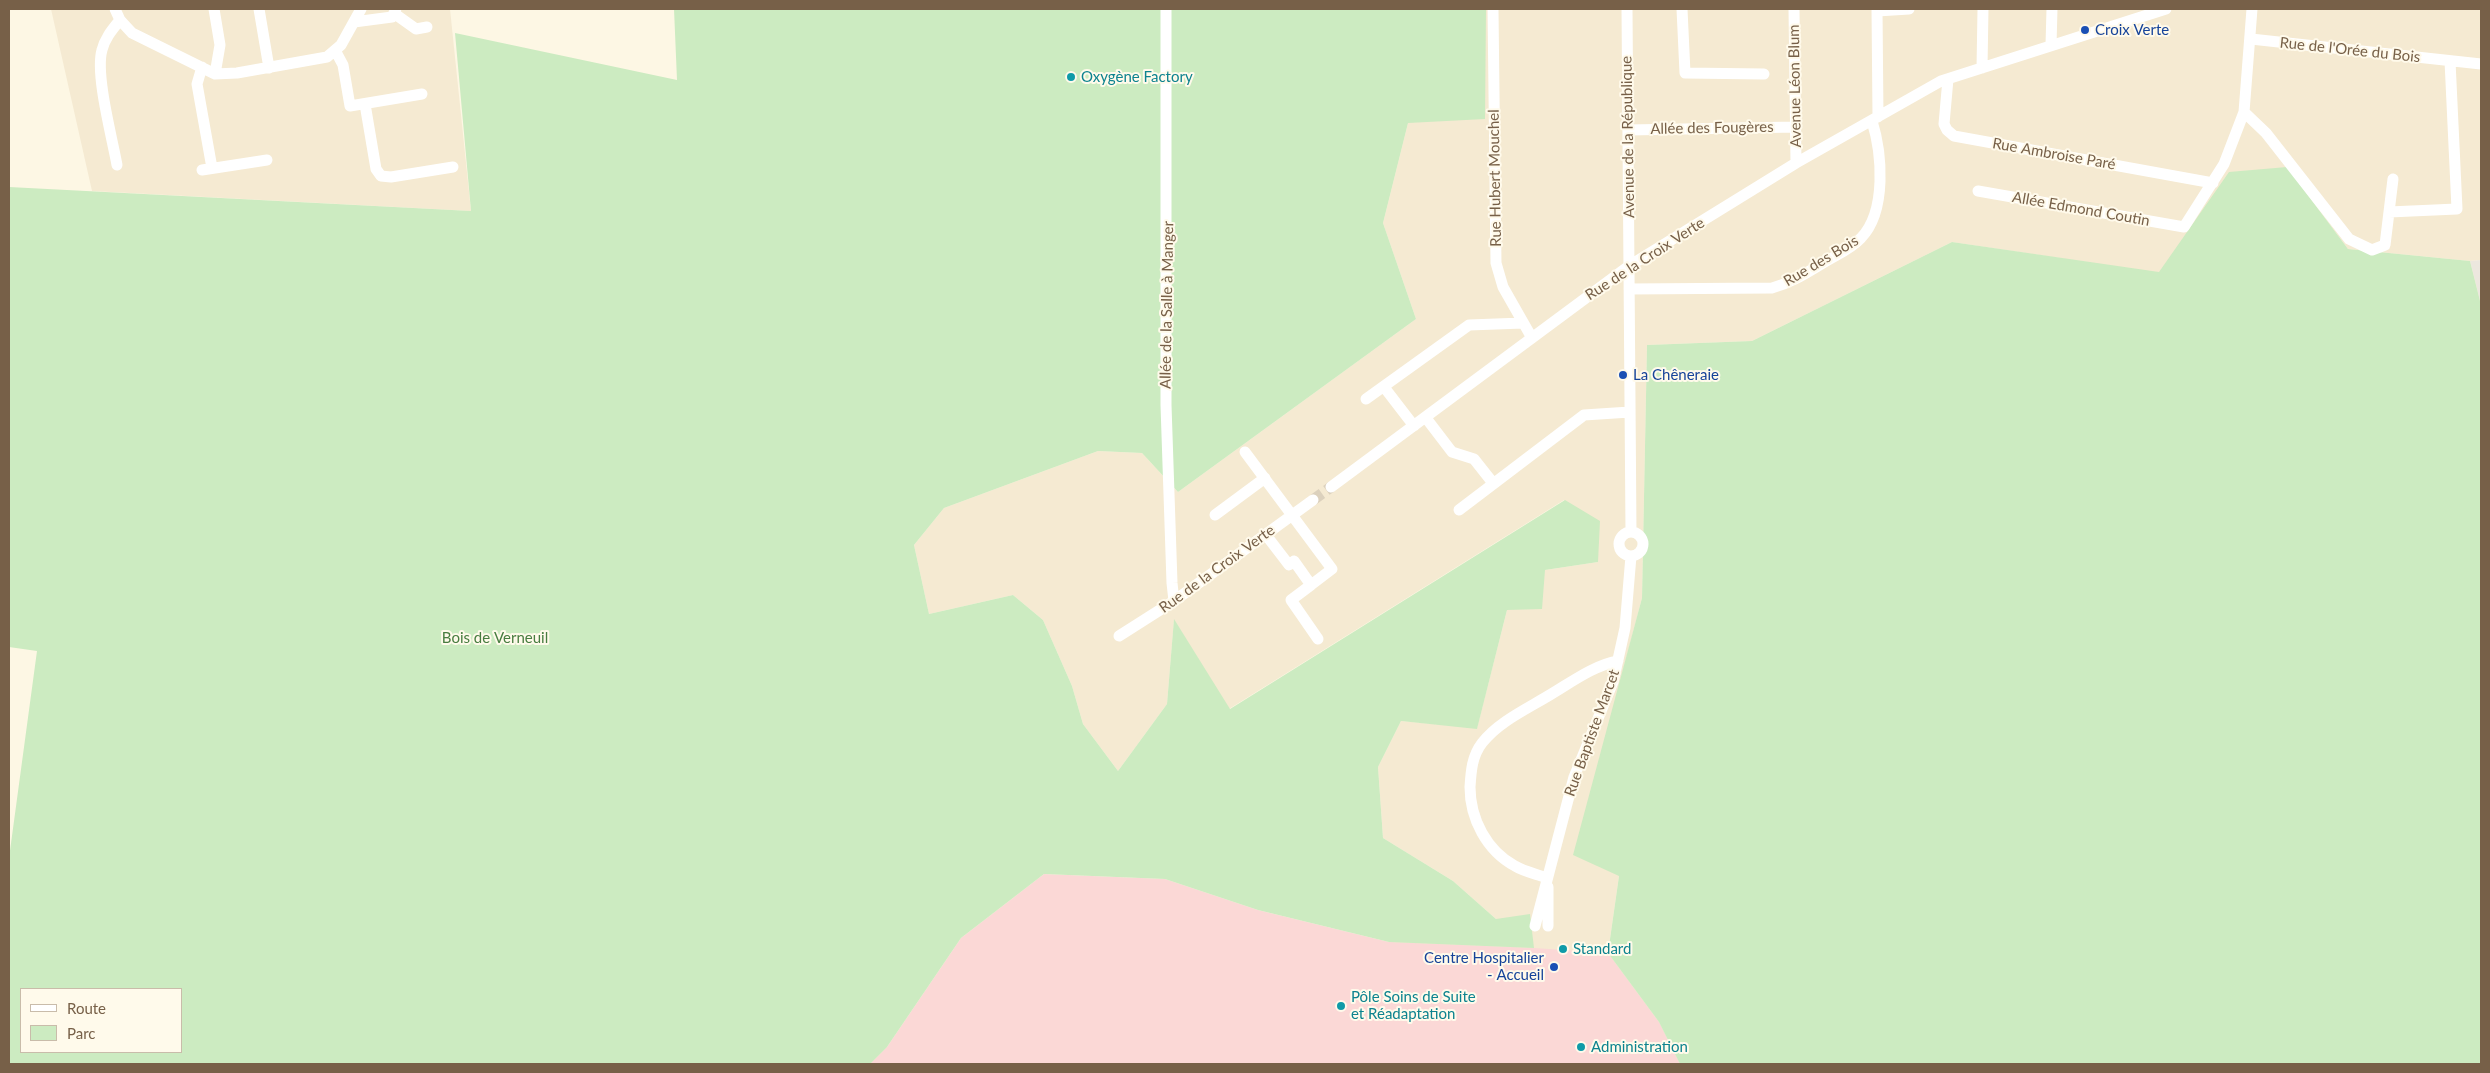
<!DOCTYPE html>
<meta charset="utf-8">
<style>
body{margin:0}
#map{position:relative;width:2490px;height:1073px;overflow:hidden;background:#fdf7e4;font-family:Lato,sans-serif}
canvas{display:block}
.frame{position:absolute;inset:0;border:10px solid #776048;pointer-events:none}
.legend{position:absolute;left:20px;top:988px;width:162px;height:65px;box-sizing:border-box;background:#fffaeb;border:1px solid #c9bcaa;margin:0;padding:6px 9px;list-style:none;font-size:15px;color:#776048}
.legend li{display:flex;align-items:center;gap:10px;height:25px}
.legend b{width:25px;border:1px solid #c9bcaa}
</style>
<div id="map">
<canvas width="2490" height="1073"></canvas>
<div class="frame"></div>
<ul class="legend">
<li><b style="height:6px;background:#fff"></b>Route</li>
<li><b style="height:14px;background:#ccebc1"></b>Parc</li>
</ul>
</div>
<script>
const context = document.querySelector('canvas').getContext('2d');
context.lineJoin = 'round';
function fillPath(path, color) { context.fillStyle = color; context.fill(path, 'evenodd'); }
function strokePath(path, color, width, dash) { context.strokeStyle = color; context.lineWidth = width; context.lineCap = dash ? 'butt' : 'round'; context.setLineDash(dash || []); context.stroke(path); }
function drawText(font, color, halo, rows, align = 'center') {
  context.font = font + ' Lato,sans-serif'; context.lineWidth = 4; context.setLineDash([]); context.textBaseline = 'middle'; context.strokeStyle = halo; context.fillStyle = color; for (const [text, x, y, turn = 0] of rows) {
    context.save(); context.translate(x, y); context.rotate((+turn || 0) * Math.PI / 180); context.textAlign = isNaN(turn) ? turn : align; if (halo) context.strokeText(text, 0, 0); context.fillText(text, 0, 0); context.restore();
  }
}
const residential = new Path2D(`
 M51,9H450L471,211L92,191Z
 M1486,9H2481V260L2470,261L2348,249L2287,167L2159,273L1952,242L1752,341L1647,345L1642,598L1614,705L1619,876L1608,953L1659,1022L1680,1064H870L887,1047L1496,919L1453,881L1383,838L1378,767L1401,721L1477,728L1507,610L1545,570L1598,562L1564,500L1229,709L1174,620L1167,704L1118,771L1083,724L1072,686L1043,620L1013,595L929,614L914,545L944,508L1098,451L1142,453L1178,492L1416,319L1383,223L1408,123Z`);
const industrial = new Path2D(`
 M2481,260V305L2470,261Z`);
const medical = new Path2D(`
 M1044,874L1165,879L1258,910L1389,942L1534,948L1608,953L1659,1022L1680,1064H870L887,1047L961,938Z`);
const green = new Path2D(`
 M674,9H1486L1485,119L1408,123L1383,223L1416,319L1178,492L1142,453L1098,451L944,508L914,545L929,614L1013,595L1043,620L1072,686L1083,724L1118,771L1167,704L1174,619L1230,709L1565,500L1600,521L1598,562L1545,570L1542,609L1507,610L1477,729L1401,721L1378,767L1383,838L1453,881L1496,919L1530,914L1534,948L1389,942L1258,910L1165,879L1044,874L961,938L887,1047L870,1064H9V858L37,651L9,647V187L471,211L455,33L677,80ZM21,989H181V1052H21Z
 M2287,167L2348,249L2470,261L2481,305V1064H1680L1659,1022L1608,953L1619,876L1573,855L1642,598L1647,345L1752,341L1952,242L2159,272L2229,172Z`);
const streetTunnel = new Path2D(`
 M1313,500L1331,487`);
const street = new Path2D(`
 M115,9L120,20L132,33L215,74L237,73L327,57L341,45L361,9
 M214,9L220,45L215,74
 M259,9L269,68
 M1166,9V405L1172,583L1174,601
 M1493,9L1496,263L1503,287L1532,338
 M1627,9L1631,532
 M1682,9L1685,73L1764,74
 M1794,9L1796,163
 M1877,9L1878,117
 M1877,11L1909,9
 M395,14L416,29L427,27
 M354,22L392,17L396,9
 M2251,39L2481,64
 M2051,45L2052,9
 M335,50L343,65L350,106L422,94
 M202,67L197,84L212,168
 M1982,68L1983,9
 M1948,79L1944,124L1947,130L1954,136L2213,183
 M365,104L376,169L381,176L391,177L453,167
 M2244,112L2266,133L2349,239L2372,250L2385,245L2393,179
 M1628,130L1796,127
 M117,165C112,137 95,74 102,50C105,38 112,30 120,20
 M202,170L267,160
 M1978,191L2184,227L2224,164L2244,112L2252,9
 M2389,212L2457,209L2450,61
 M1629,289L1772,288C1791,283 1806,273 1823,263C1836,255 1851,249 1861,238C1887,211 1882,153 1872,121
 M1384,387L1414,426
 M1366,399L1469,325L1523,323
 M1426,418L1452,452L1474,459L1493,483
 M1245,452L1332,569L1311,585
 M1331,487L1629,266L1796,163L1941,81L2166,9
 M1459,510L1584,415L1630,412
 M1215,515L1265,478
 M1619 544a12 12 0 1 1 24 0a12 12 0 1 1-24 0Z
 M1266,535L1289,565L1294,561L1311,585L1291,600L1318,639
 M1119,636L1174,601L1313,500
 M1547,878C1537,874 1525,872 1515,866C1487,851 1470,819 1470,787C1471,771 1472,756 1482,743C1499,721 1529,708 1553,693C1573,681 1595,665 1618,661
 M1548,887V926
 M1535,926L1574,777L1613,682L1625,628L1631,556`);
const markers = [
 [2085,30,5,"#1a4fb4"],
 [1071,77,5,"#0f9aa8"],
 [1623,375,5,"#1a4fb4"],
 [1563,949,5,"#0f9aa8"],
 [1554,967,5,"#1a4fb4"],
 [1341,1006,5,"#0f9aa8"],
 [1581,1047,5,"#0f9aa8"]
];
const transitNames = [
 ["Croix Verte",2095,30],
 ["La Chêneraie",1633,375],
 ["Centre Hospitalier",1544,958,"right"],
 ["- Accueil",1544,975,"right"]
];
const streetNames = [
 ["Rue de l'Orée du Bois",2350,50,6],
 ["Avenue Léon Blum",1795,86,-91],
 ["Allée des Fougères",1712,128,-1],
 ["Avenue de la République",1628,137,-91],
 ["Rue Ambroise Paré",2054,154,10],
 ["Rue Hubert Mouchel",1495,178,-91],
 ["Allée Edmond Coutin",2081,209,10],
 ["Rue de la Croix Verte",1645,259,-33],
 ["Rue des Bois",1821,261,-31],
 ["Allée de la Salle à Manger",1167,305,-89],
 ["Rue de la Croix Verte",1217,569,-36],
 ["Rue Baptiste Marcet",1592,733,-70]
];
const cultureNames = [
 ["Oxygène Factory",1081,77],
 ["Standard",1573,949],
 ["Pôle Soins de Suite",1351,997],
 ["et Réadaptation",1351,1014],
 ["Administration",1591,1047]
];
const parkNames = [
 ["Bois de Verneuil",495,638]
];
fillPath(residential, '#f5ead2');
fillPath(industrial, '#ece7de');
fillPath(medical, '#fbd8d6');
fillPath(green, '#ccebc1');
strokePath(streetTunnel, '#dcd1bd', 11, [11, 5.5]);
strokePath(street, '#fff', 11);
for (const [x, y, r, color] of markers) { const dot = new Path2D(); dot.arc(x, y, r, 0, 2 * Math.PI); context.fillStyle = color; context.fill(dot); strokePath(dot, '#fffaeb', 2); }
drawText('15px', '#164399', '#fffaeb', transitNames, 'left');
drawText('15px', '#776048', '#fffaeb', streetNames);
drawText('15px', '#0d838f', '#fffaeb', cultureNames, 'left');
drawText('15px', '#487d40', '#fffaeb', parkNames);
</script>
